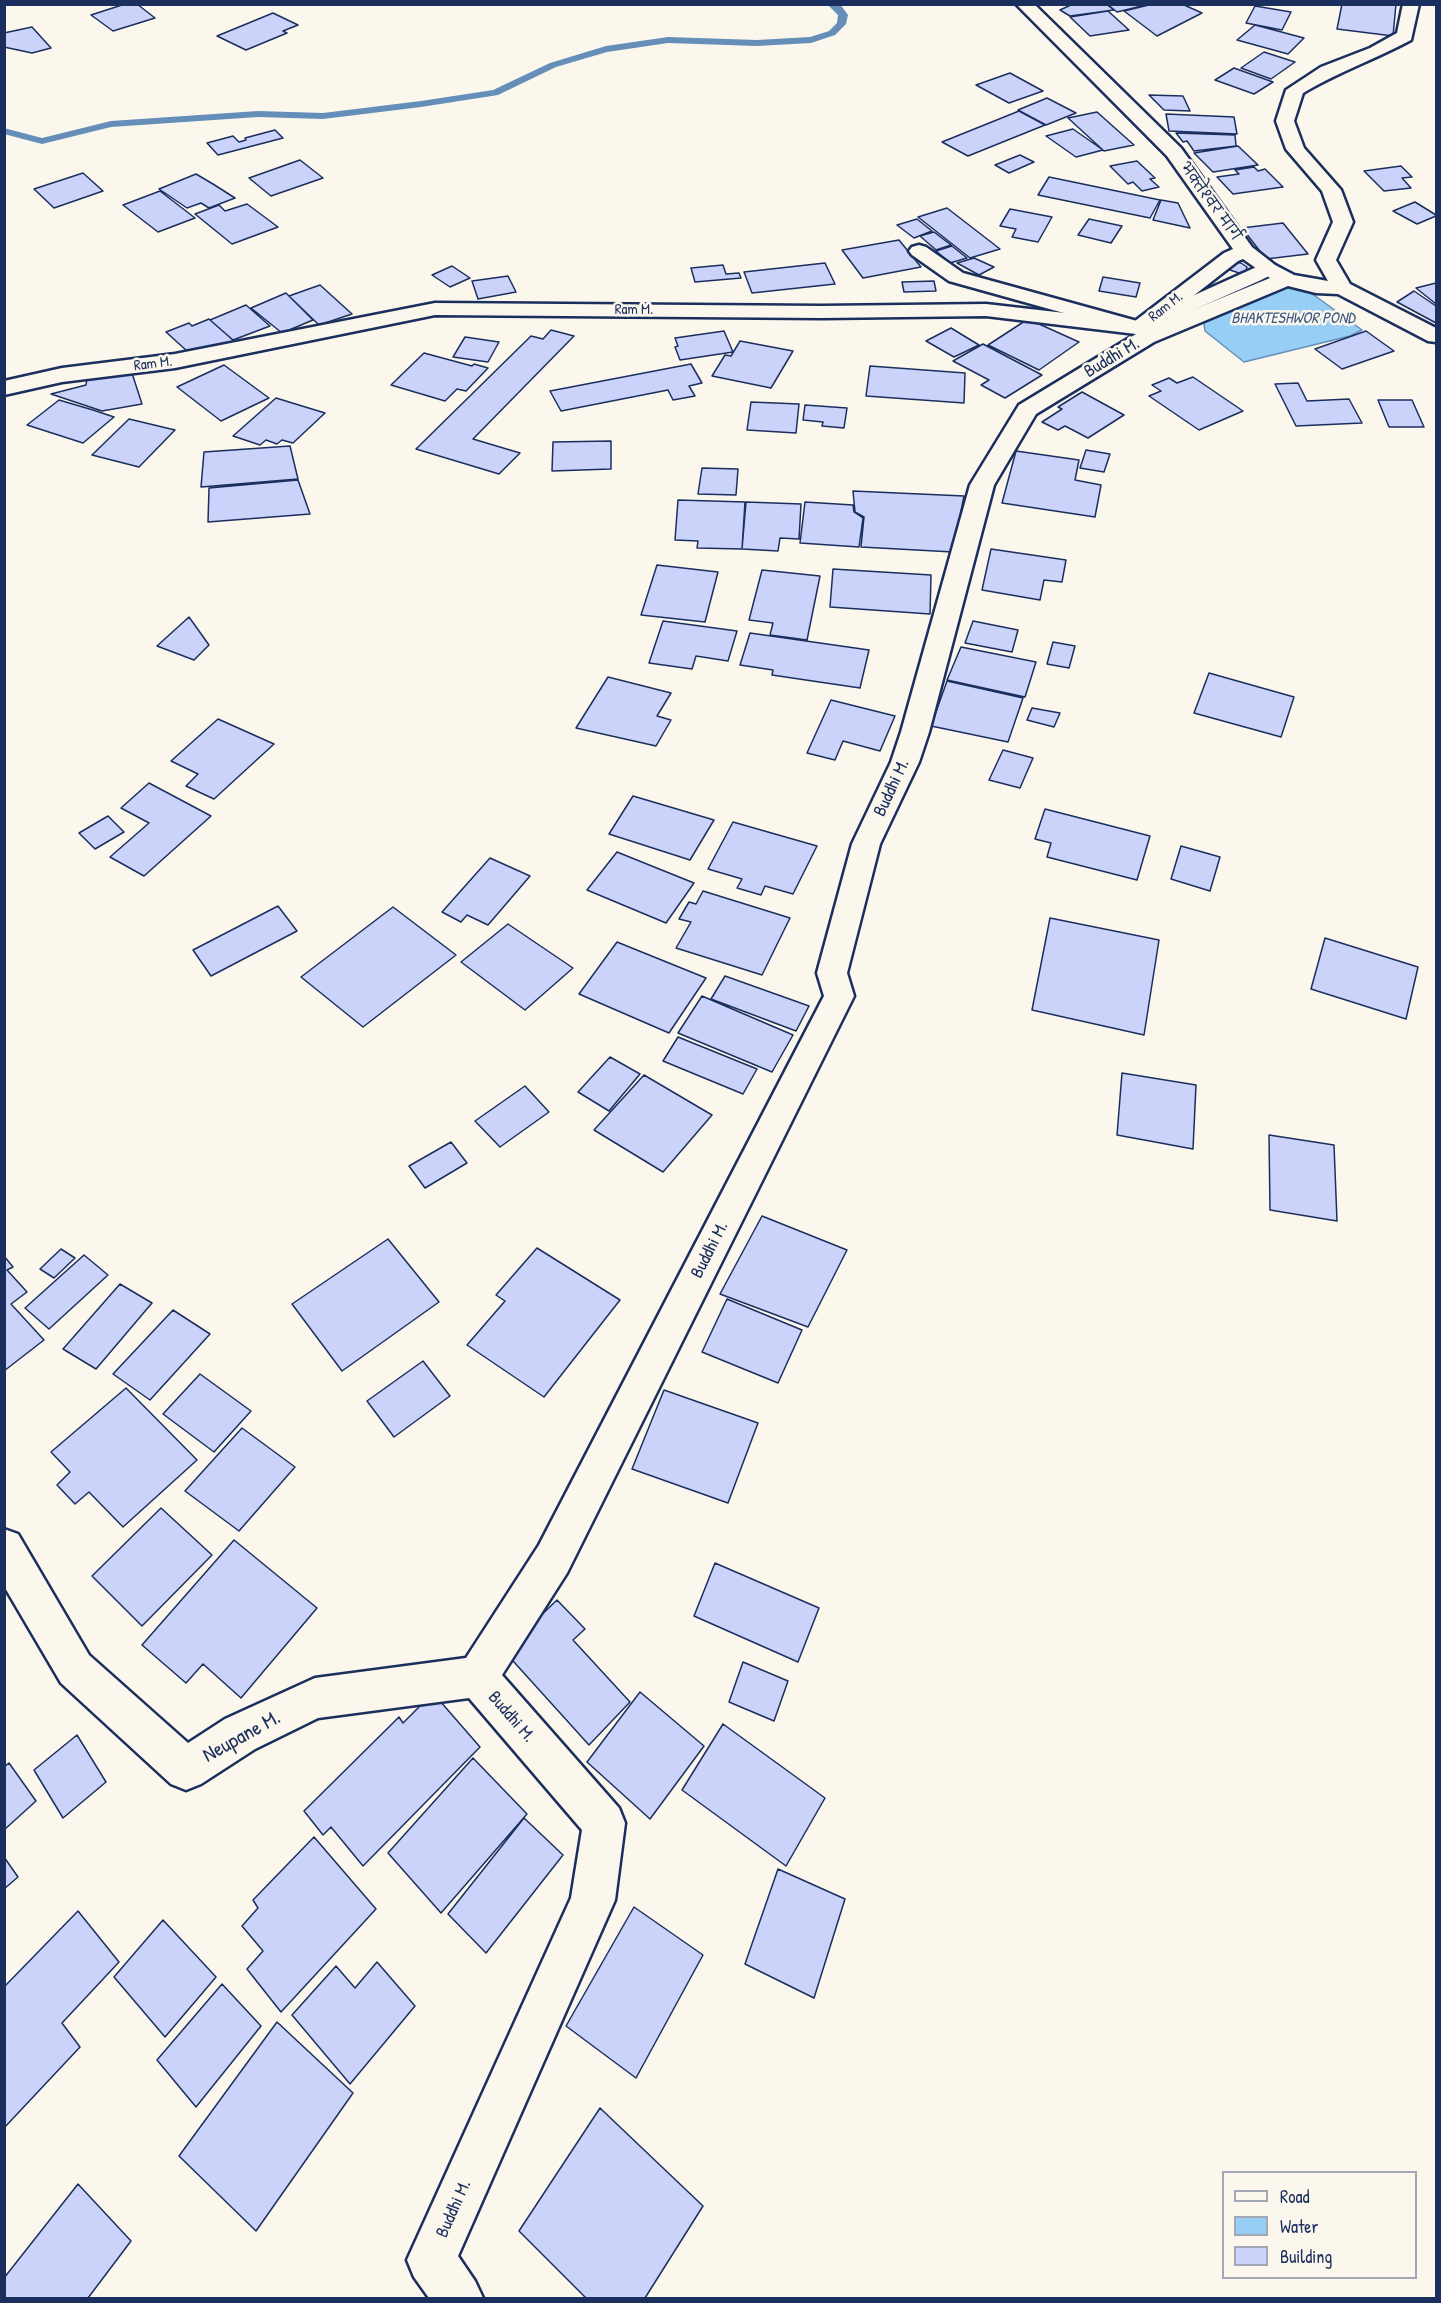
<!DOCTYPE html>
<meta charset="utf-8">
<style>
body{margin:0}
#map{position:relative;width:1441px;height:2303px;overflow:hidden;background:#fbf7ec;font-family:"Patrick Hand",sans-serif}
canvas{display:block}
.frame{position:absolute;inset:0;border:6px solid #1b2f5e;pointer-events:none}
.legend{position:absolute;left:1222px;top:2171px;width:195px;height:108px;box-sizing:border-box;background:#fbf7ec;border:2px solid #a1a7b3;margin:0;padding:8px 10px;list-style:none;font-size:18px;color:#1b2f5e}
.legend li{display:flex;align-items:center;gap:12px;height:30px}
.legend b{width:30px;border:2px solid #a1a7b3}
</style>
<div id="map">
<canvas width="1441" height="2303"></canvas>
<div class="frame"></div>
<ul class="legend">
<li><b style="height:8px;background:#fbf7ec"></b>Road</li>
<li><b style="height:16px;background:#97cef6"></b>Water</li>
<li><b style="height:16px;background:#cbd3fb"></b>Building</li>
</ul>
</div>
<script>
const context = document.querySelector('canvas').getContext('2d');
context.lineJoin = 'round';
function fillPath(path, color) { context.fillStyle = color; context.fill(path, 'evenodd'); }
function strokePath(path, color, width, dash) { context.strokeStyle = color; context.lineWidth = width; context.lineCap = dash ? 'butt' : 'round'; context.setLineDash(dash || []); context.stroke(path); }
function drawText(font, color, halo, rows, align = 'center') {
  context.font = font + ' "Patrick Hand","Playpen Sans Deva",sans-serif'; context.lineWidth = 5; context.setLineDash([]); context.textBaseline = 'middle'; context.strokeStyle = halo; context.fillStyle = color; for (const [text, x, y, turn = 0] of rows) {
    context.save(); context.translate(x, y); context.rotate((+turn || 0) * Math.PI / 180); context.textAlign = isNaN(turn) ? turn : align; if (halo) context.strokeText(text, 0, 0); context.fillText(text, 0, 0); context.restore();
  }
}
const water = new Path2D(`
 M1291,286L1303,287L1362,330L1350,336L1244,362L1205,331L1203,316L1223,312Z`);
const stream = new Path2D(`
 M827,4H840L848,15L846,24L835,35L811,43L757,46L668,43L607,52L556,67L498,95L421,107L323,119L258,117L111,127L42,144L4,134V128L42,138L111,121L258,111L323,113L421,101L493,90L550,63L606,46L668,37L757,40L810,37L829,31L837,23L838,15Z`);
const building = new Path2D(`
 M125,4H137L155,18L113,31L91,15Z
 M1073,4H1106L1114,10L1070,16L1060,10Z
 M1107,4H1150L1117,12Z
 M1153,4H1182L1202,13L1157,36L1124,11Z
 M1342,4H1396L1393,36L1337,29Z
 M1255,6L1291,12L1282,30L1246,23Z
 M1108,11L1129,30L1090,36L1070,17Z
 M273,13L298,25L283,31L287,33L246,50L217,36Z
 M1255,25L1304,38L1288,54L1237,40Z
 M32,27L51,48L32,53L4,47V33Z
 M1264,52L1295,62L1271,79L1241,68Z
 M1234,68L1273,82L1254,94L1215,80Z
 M1010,73L1043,91L1009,103L976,85Z
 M1149,95L1183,96L1190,111L1164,110Z
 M1047,98L1076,113L1046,125L1018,110Z
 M1019,111L1045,125L968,156L942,142Z
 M1097,112L1134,145L1104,151L1068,118Z
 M1166,114L1234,117L1237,134L1169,131Z
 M1073,129L1103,150L1076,157L1046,136Z
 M275,130L283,138L218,155L207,143L233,136L239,142L246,140L245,138Z
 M1176,133L1235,135L1236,146L1194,151L1187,141L1183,142Z
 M1238,146L1258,165L1213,172L1194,153Z
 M1020,155L1034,162L1009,173L995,165Z
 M300,160L323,178L271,196L249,178Z
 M1137,161L1155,178L1150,179L1159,187L1142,191L1133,182L1128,184L1110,166Z
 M1401,166L1412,177L1402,178L1411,188L1384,191L1364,171Z
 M1254,167L1258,171L1265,169L1283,187L1233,194L1217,177L1239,174L1235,170Z
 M83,173L103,191L54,208L34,189Z
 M196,174L213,184L235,198L209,208L201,203L187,208L159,189Z
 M1049,177L1160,200L1150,218L1038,195Z
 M160,191L195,218L158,232L123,205Z
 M1161,200L1178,203L1190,228L1153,220Z
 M1415,202L1436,215V216L1417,224L1393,211Z
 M247,204L278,227L232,244L195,214L219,205L225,211Z
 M947,208L1000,249L970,258L918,217Z
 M1010,209L1052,217L1038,242L1012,237L1016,229L1000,226Z
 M917,219L932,231L914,238L897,225Z
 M1089,219L1122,226L1111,243L1078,235Z
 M1283,223L1308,254L1266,259L1242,228Z
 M934,232L951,245L936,250L920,236Z
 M899,240L921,267L863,278L842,250Z
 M952,246L967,258L950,263L936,251Z
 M974,258L994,267L979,275L957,263Z
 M1232,262L1241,263L1247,267L1246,271L1239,273L1230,270L1227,266Z
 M825,263L835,284L752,293L744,272Z
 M723,265L726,274L739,273L741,278L695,282L691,268Z
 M452,266L470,278L450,287L432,275Z
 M508,276L516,292L478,299L472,281Z
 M1103,277L1140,283L1136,297L1099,291Z
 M934,281L936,291L904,292L902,282Z
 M1436,283V304L1416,288Z
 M320,285L352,314L319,325L289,296Z
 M1414,291L1436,306V323L1397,302Z
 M286,293L313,320L282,333L251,308Z
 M246,305L270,326L233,340L210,320Z
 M209,319L234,341L187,351L166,332L189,323L192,326Z
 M1028,319L1079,342L1039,370L988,345Z
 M951,328L979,345L954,357L926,341Z
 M551,330L574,336L473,439L520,453L499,474L416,449L531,336L543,339Z
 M724,331L733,352L680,360L675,347L678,346L675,338Z
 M1366,331L1394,351L1342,369L1315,349Z
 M465,337L499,342L488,362L453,357Z
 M740,341L793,351L771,388L712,376L725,355L731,356Z
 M983,344L1042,375L1005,398L981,385L989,380L953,361Z
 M424,353L472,366L474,364L488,368L466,391L457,389L445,401L391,385Z
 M691,364L702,383L689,386L695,396L673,400L668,390L561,411L550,391Z
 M224,365L269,398L221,421L177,387Z
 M870,366L965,373L964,403L866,396Z
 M131,370L142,404L102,411L51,394L86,385L87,378Z
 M1193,377L1243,411L1199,430L1149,396L1161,391L1152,385L1169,378L1177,383Z
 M1298,383L1307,401L1349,399L1362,423L1296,426L1275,384Z
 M1082,392L1124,415L1088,438L1065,426L1058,430L1042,422L1062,409L1058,407Z
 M276,398L325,413L293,443L282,440L277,444L266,440L260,445L233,436Z
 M59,400L93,410L114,417L83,443L27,425Z
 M1378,400H1412L1424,427H1389Z
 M751,402L799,404L796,433L747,430Z
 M805,405L847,408L844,428L822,426L823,422L803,420Z
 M129,419L175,430L139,467L92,455Z
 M611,441V469L552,471L553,442Z
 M290,446L298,479L201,487L204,452Z
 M1086,450L1110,454L1104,472L1080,468Z
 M1016,451L1079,460L1075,480L1101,485L1095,517L1002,503Z
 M702,468L738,469L736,495L698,494Z
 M298,480L310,514L208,522L209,488Z
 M853,491L964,496L953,552L861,547L864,517L855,512Z
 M678,500L745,502L742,549L697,548L698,541L675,540Z
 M746,502L801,504L799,539L780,538L778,551L742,549Z
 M805,502L853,505L854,512L863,518L859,547L800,543Z
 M991,549L1066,560L1062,582L1044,580L1040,600L982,590Z
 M657,565L718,572L705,622L641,615Z
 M833,569L931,575L930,614L830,607Z
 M762,570L820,576L807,640L770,635L773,623L749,620Z
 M189,617L209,645L194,660L157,646Z
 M663,621L737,631L728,661L696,656L692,669L649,663Z
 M973,621L1018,630L1012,652L965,643Z
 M750,633L869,650L860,688L772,675L773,670L740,665Z
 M1053,642L1075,646L1069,668L1047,664Z
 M961,647L1036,662L1025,697L947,680Z
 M1209,673L1294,697L1281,737L1194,713Z
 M608,677L671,693L657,716L671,720L656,746L576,728Z
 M947,681L1023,698L1008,742L931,726Z
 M831,700L895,716L880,751L843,741L835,760L807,753Z
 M1032,708L1060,713L1054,727L1027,720Z
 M218,719L274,744L214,799L186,786L198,774L171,761Z
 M1003,750L1033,758L1020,788L989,780Z
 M149,783L211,816L144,876L110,857L149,823L121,808Z
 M633,796L714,820L690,860L609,834Z
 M1045,809L1150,836L1137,880L1047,857L1051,843L1035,839Z
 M108,816L124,832L95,849L79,833Z
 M733,822L817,846L793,894L765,886L761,895L737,888L742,879L708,869Z
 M1181,846L1220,857L1210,891L1171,879Z
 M617,852L694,883L666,923L587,890Z
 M490,858L530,876L488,925L467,915L461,922L442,912Z
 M703,891L790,918L762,975L676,948L691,922L679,919L689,902L696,904Z
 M278,906L297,931L211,976L193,950Z
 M393,907L456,955L363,1027L301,977Z
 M1050,918L1159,940L1144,1035L1032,1010Z
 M508,924L573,968L525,1010L461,962Z
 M1325,938L1418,967L1406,1019L1311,989Z
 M617,942L706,978L669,1033L579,994Z
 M725,976L809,1006L796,1031L711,999Z
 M702,996L793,1035L772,1072L678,1033Z
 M678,1037L757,1069L743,1094L663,1061Z
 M610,1057L640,1074L609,1111L578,1092Z
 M1122,1073L1196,1085L1193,1149L1117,1135Z
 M644,1075L712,1115L663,1172L594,1130Z
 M525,1086L549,1112L500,1147L475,1121Z
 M1269,1135L1334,1145L1337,1221L1270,1210Z
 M451,1142L467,1163L425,1188L409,1166Z
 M762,1216L847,1250L808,1327L720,1294Z
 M388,1239L439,1302L342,1371L292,1304Z
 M537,1248L620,1300L544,1397L467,1345L505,1301L496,1295Z
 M61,1249L75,1258L54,1278L40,1269Z
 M84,1255L108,1275L49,1329L25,1308Z
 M4,1256L13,1267L7,1270L27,1292L11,1304L44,1340L4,1371Z
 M120,1284L152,1303L96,1369L63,1349Z
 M727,1299L802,1330L778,1383L702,1352Z
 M173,1310L210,1334L150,1400L113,1374Z
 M423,1361L450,1396L394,1437L367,1401Z
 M200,1374L251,1411L214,1452L163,1414Z
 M126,1388L197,1460L123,1527L89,1492L75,1504L57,1485L70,1472L51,1452Z
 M664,1390L758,1423L728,1503L632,1469Z
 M242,1428L295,1467L239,1531L185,1491Z
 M161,1508L212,1555L142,1626L92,1576Z
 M234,1540L317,1608L241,1698L203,1664L186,1683L142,1645Z
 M715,1563L819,1608L798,1662L694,1616Z
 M557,1600L585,1629L573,1640L630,1702L589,1745L504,1651Z
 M743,1662L788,1681L774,1721L729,1702Z
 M640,1692L704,1746L650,1819L587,1762Z
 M433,1693L480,1747L363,1866L331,1827L323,1835L304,1811L399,1717L403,1723Z
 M723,1724L825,1798L786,1866L682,1790Z
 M77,1735L106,1782L63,1818L34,1770Z
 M473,1758L527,1814L441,1913L388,1853Z
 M9,1763L36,1801L4,1830V1767Z
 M524,1818L563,1855L486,1953L448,1914Z
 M314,1837L376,1909L281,2012L247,1969L263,1951L242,1926L258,1908L253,1900Z
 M4,1857L18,1877L4,1889Z
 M778,1869L845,1899L814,1998L745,1964Z
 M634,1907L703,1955L636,2078L566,2026Z
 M78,1911L119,1962L62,2023L80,2047L4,2128V1987Z
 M163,1920L216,1977L165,2037L114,1977Z
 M377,1962L415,2006L350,2084L292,2015L336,1966L355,1988Z
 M222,1984L261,2026L196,2107L157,2060Z
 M277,2022L353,2093L256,2231L179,2156Z
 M600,2108L703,2206L645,2298H586L519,2231Z
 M78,2184L131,2241L88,2298H4V2278Z`);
const service = new Path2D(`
 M919,245L926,247L963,273L1137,321L1261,265H1275L1278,269L1275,273L1259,281L1139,334L949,281L912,255L909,251L912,247Z`);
const minor = new Path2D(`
 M1016,4H1034L1181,148L1252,247L1275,265L1294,275L1328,281L1316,260L1333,222L1322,191L1286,149L1276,121L1286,90L1321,67L1370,48L1397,33L1403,4H1419L1411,40C1376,59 1338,72 1303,93L1294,121L1304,148L1341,190L1353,222L1336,260L1350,284L1436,328V342L1428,341L1338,294L1316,293L1288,286L1154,342L1036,414L994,485L929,732L919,762L880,844L847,973L854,996L567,1573L502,1675L619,1808L625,1823L615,1900L458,2256L475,2281L483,2298H429L414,2277L407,2260L571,1898L582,1830L469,1698L318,1718L255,1749L201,1784L186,1790L171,1784L61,1683L4,1586V1529L18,1534L89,1655L188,1743L225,1719L315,1678L466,1658L539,1545L824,996L817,973L852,844L891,762L901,732L970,485L1019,405L1136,334L986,316L822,318L435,315L175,368L62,382L4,395V381L62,368L175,354L435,303L822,306L986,304L1135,321L1224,253L1233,249L1167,156ZM1243,259L1270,278L1156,325L1238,261Z`);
const farStreetnames = [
 ["भक्तेश्वर मार्ग",1210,202,54],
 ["Ram M.",1166,307,-38],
 ["Ram M.",634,310],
 ["Ram M.",153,364,-7]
];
const farWaternames = [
 ["BHAKTESHWOR POND",1293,319]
];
const streetNames = [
 ["Buddhi M.",1112,358,-31],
 ["Buddhi M.",892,788,-65],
 ["Buddhi M.",710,1250,-63],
 ["Buddhi M.",511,1717,49],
 ["Buddhi M.",454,2209,-66]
];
const nearStreetnames = [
 ["Neupane M.",242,1737,-29]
];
fillPath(water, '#97cef6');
strokePath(water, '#658eb9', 1.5);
fillPath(stream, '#658eb9');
fillPath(building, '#cbd3fb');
strokePath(building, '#1b2f5e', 1.5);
strokePath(service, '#1b2f5e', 5);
strokePath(minor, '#1b2f5e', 5);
fillPath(service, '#fbf7ec');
fillPath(minor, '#fbf7ec');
drawText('15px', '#1b2f5e', '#fbf7ec', farStreetnames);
drawText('italic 16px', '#3a5784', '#fbf7ec', farWaternames);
drawText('18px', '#1b2f5e', '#fbf7ec', streetNames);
drawText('21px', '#1b2f5e', '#fbf7ec', nearStreetnames);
</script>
